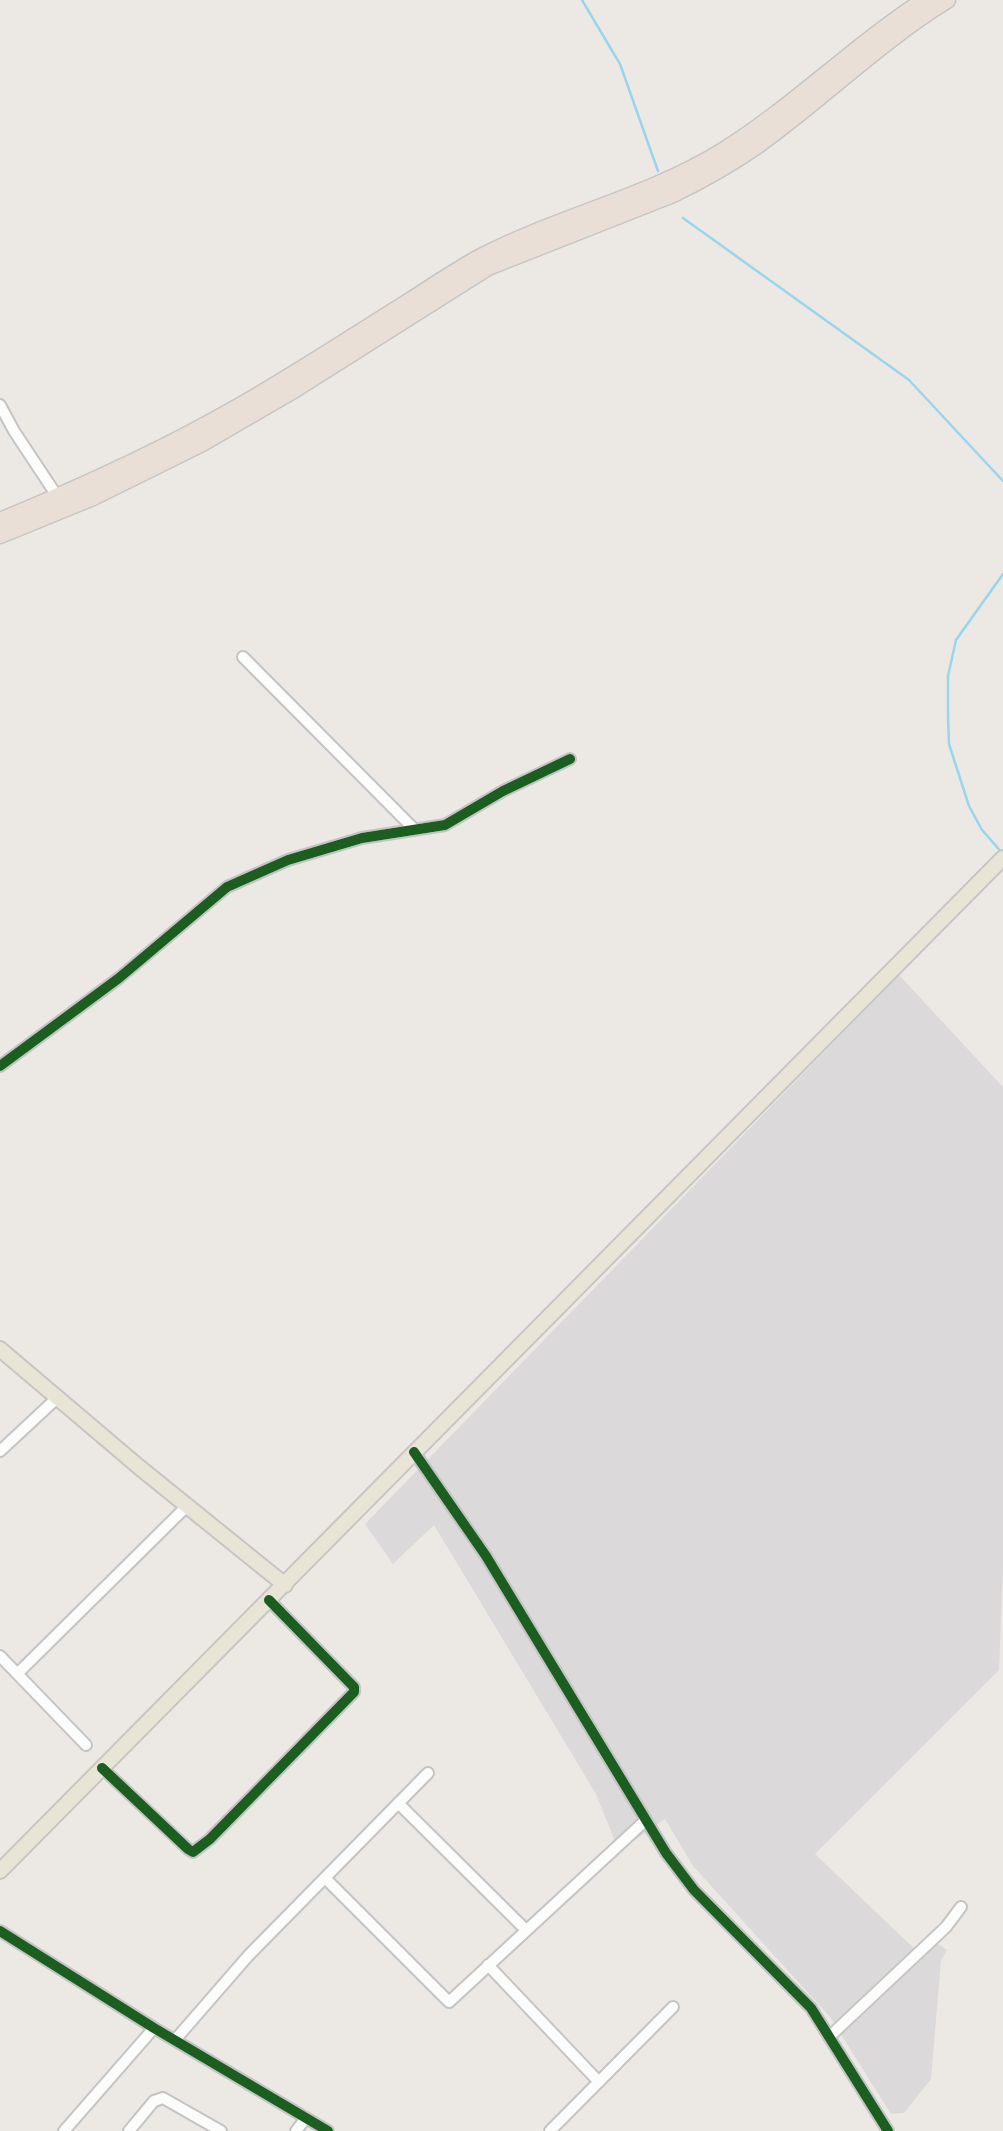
<!DOCTYPE html>
<style>
body{margin:0}
canvas{display:block;background:#ece8e4}
</style>
<canvas width="1003" height="2131"></canvas>
<script>
const context = document.querySelector('canvas').getContext('2d');
context.lineJoin = 'round';
function fillPath(path, color) { context.fillStyle = color; context.fill(path, 'evenodd'); }
function strokePath(path, color, width, dash) { context.strokeStyle = color; context.lineWidth = width; context.lineCap = dash ? 'butt' : 'round'; context.setLineDash(dash || []); context.stroke(path); }
const industrial = new Path2D(`
 M899,975L1003,1087V1567L999,1670L815,1854L922,1956L936,1943L947,1950L941,1960L931,2079L904,2113L891,2114L830,2017L693,1866L665,1819L619,1851L596,1794L434,1525L393,1564L365,1524Z`);
const stream = new Path2D(`
 M582,0L620,64L658,171
 M683,218L909,380L1003,481
 M1003,574L956,640L948,676V716L949,744L969,806L982,830L1003,854`);
const minor = new Path2D(`
 M0,405L14,431L57,496
 M243,657L415,830
 M0,1066L119,978L227,887L288,860L362,838L445,825L503,791L570,759
 M0,1451L57,1398
 M414,1452L486,1556L666,1853L694,1890L811,2008L888,2131
 M0,1656L86,1745
 M18,1673L187,1506
 M102,1768L188,1849L193,1852L210,1839L354,1692V1687L349,1682L269,1600
 M398,1803L526,1930
 M325,1878L449,2002L646,1820
 M0,1931L154,2028L328,2131
 M488,1965L599,2082
 M829,2037L946,1927L961,1907
 M175,2040L248,1956L428,1773
 M64,2131L154,2028
 M129,2131L154,2101L163,2098L221,2131
 M296,2131L306,2118
 M550,2131L673,2007`);
const major = new Path2D(`
 M0,1349L139,1467L285,1585
 M0,1871L1003,858`);
const highway = new Path2D(`
 M0,521C83,487 164,450 242,405C299,372 354,336 410,301C434,286 458,269 483,256C561,216 649,197 723,151C795,106 854,46 925,0
 M0,535L93,497L202,443L295,389L488,267L673,194C700,181 727,166 752,149C819,102 877,43 947,0`);
const cycleway = new Path2D(`
 M0,1066L119,978L227,887L288,860L362,838L445,825L503,791L570,759
 M414,1452L486,1556L666,1853L694,1890L811,2008L888,2131
 M102,1768L188,1849L193,1852L210,1839L354,1692V1687L349,1682L269,1600
 M0,1931L154,2028L328,2131`);
fillPath(industrial, '#dcd9db');
strokePath(stream, '#99d6ec', 2.5);
strokePath(minor, '#c5c4c5', 14);
strokePath(major, '#c6c5c4', 18);
strokePath(highway, '#c6c5c4', 19);
strokePath(minor, '#fcfcfb', 10);
strokePath(major, '#e8e4d6', 14);
strokePath(highway, '#eadfd6', 16);
strokePath(cycleway, '#1b5e20', 10);
</script>
